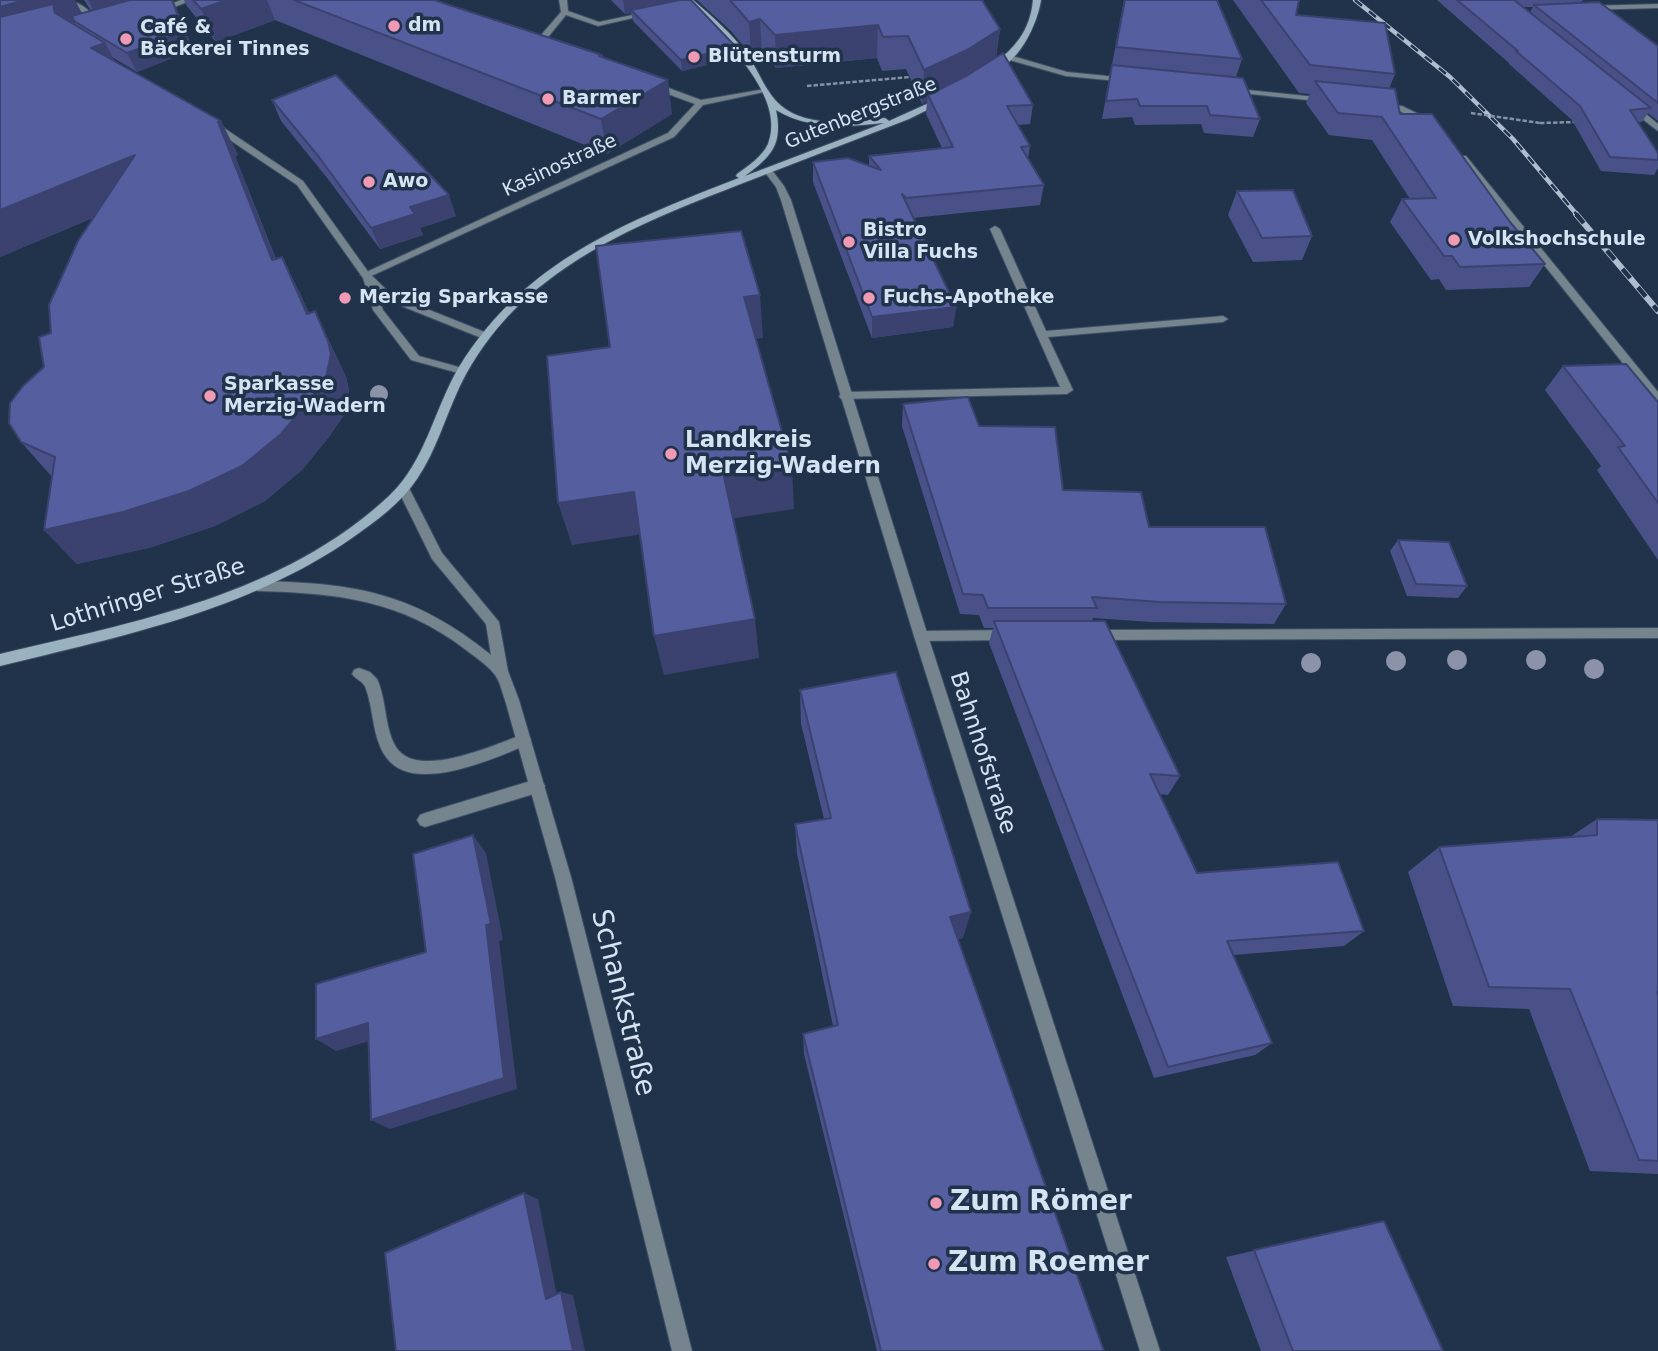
<!DOCTYPE html>
<meta charset="utf-8">
<style>
body{margin:0}
canvas{display:block;background:#20334b}
</style>
<canvas width="1658" height="1351"></canvas>
<script>
const context = document.querySelector('canvas').getContext('2d');
context.lineJoin = 'round';
function strokePath(path, color, width, dash) { context.strokeStyle = color; context.lineWidth = width; context.lineCap = dash ? 'butt' : 'round'; context.setLineDash(dash || []); context.stroke(path); }
function fillPath(path, color) { context.fillStyle = color; context.fill(path, 'evenodd'); }
function drawText(font, color, halo, rows, align = 'center') {
  context.font = font + ' "DejaVu Sans",sans-serif'; context.lineWidth = 7; context.setLineDash([]); context.textBaseline = 'middle'; context.strokeStyle = halo; context.fillStyle = color; for (const [text, x, y, turn = 0] of rows) {
    context.save(); context.translate(x, y); context.rotate((+turn || 0) * Math.PI / 180); context.textAlign = isNaN(turn) ? turn : align; if (halo) context.strokeText(text, 0, 0); context.fillText(text, 0, 0); context.restore();
  }
}
const path = new Path2D(`
 M807,86L910,77
 M1540,123L1577,122`);
const service = new Path2D(`
 M559,0H567L568,11L599,22L651,11L655,13L598,26L566,15L544,42L551,44V48L536,45V41L561,12Z
 M649,83H655L701,100L765,89L769,91L703,105L674,137L369,277L360,275L668,133L695,104L649,87Z
 M995,226L1000,229L1046,331L1223,316L1228,319L1223,322L1048,337L1073,390L1067,394L841,399L839,396L845,392L1060,387L990,229Z
 M1658,628V638L1094,640L1089,639L1087,635L1089,631L1094,630Z
 M1010,630L1015,631L1017,635L1015,639L1010,640L921,641L916,640L914,636L916,632L921,631Z
 M359,668L370,672L377,679C387,700 384,727 396,747C417,781 496,744 524,734L529,736L531,740L529,744C495,758 413,796 386,757C372,737 374,711 366,689C364,681 356,680 352,674L354,670Z
 M537,779L542,781L545,786L542,791L537,793L425,827L420,825L417,820L420,815L425,813Z`);
const pedestrian = new Path2D(`
 M64,0C79,0 96,13 99,27H93L86,15Z`);
const minor = new Path2D(`
 M1658,4V8L1585,10L1581,8L1585,6Z
 M1009,55L1067,72L1127,78L1131,80L1127,82L1066,76L1006,59V55Z
 M1228,88L1326,98L1330,100L1326,102L1231,92H1228Z
 M1381,104L1402,106L1435,122L1428,124L1397,110L1378,108L1377,106Z
 M1628,104H1634L1658,124V131L1628,108Z
 M209,122H215L303,181L369,273L392,295L487,333V337H479L384,299L376,292L383,310L419,356L466,369V373L462,374L411,360L373,310L363,278L297,185L209,126Z
 M1460,156H1466L1658,392V403L1654,402L1460,160Z`);
const tertiary = new Path2D(`
 M181,0H192L162,12L155,10Z
 M765,169H771L784,186L791,200L928,636L1160,1351H1140L914,636L781,200L776,187L764,171Z
 M403,484L409,488L442,553L499,622L508,671L519,700L571,877L692,1351H672L555,877L505,700C502,692 500,681 495,675C489,666 475,657 466,650C402,600 337,593 258,591L251,586L258,581C354,583 414,592 491,655L486,624L432,559L397,488Z`);
const secondary = new Path2D(`
 M685,0H693C713,17 732,34 747,54C757,68 762,83 772,96C797,130 849,122 885,118L889,121L940,98L947,100L909,119C852,141 795,163 738,185C671,211 604,237 546,282C509,310 479,346 459,388C445,418 436,451 417,479C401,503 376,521 352,538C247,611 122,636 0,666V654C135,622 283,595 389,496C426,461 434,409 459,367C525,260 628,221 739,178L736,176L737,174C748,166 762,157 768,144C788,94 716,31 685,0ZM776,110C809,130 847,127 884,123L745,176C772,156 783,144 776,110Z
 M1033,0H1041C1038,23 1017,69 990,70V66C1015,49 1030,31 1033,0Z`);
const railFar1 = new Path2D(`
 M1355,0L1450,77L1513,139L1578,216`);
const rail = new Path2D(`
 M1576,214L1658,311`);
const pathBridge = new Path2D(`
 M1471,113L1540,123`);
const trees = [
 [379,394,9],
 [1457,660,10],
 [1536,660,10],
 [1396,661,10],
 [1311,663,10],
 [1594,669,10]
];
const wall = new Path2D(`
 M0,0L82,13L91,11L84,0H173L193,50L137,72L112,57L115,62L221,121L238,155L235,156L276,259L282,257L309,313L315,311L346,377L349,390L345,413L329,437L302,470L265,501L215,526L152,547L77,564L44,530L52,477L21,442L44,367L51,333L95,217L0,257Z
 M184,0H434L602,55L603,58L672,114L607,154L275,20L216,42L186,5Z
 M611,0H691L737,58L682,71L633,21L631,13L625,14Z
 M697,0H982L1000,29L996,58L1033,105L1030,124L1018,125L1030,146L1028,158L1044,185L1040,205L913,218L956,307L953,327L872,338L813,182V162L869,166V156L942,148L926,114L927,101L922,104L906,69L882,71L877,58L776,68L762,52L751,55L731,31Z
 M1124,0H1217L1242,59L1236,77L1260,119L1253,137L1204,133L1201,124L1135,125L1132,117L1102,119Z
 M1233,0H1299L1296,15L1395,74L1389,89L1400,114L1510,222L1545,264L1529,287L1446,290L1439,279L1431,280L1390,222L1402,199H1410L1372,140L1329,135L1306,103L1310,94L1299,93Z
 M1437,0H1583L1581,3L1658,46V121L1648,113L1642,122H1638L1658,153V168L1654,175L1601,171L1572,120L1509,64V63ZM1523,7H1533L1530,12Z
 M272,100L456,216L420,228L423,235L380,249L328,179L281,121Z
 M1237,191L1312,236L1302,260L1253,262L1228,215Z
 M1563,366L1658,402V560L1597,470L1601,466L1545,390Z
 M903,404L979,426L1063,490L1149,527L1286,604L1274,624L1151,622L1093,618L1092,621L1180,776L1168,795L1159,794L1197,873L1364,931L1344,946L1233,955L1272,1043L1255,1055L1154,1078L989,643L993,628H984L979,615L960,614L902,426Z
 M1398,540L1467,586L1458,598L1407,596L1390,551Z
 M800,690L963,938L958,939L1104,1351H877L804,1054L803,1034L833,1026L797,854L795,824L824,819L801,724Z
 M1597,819L1658,820V1174L1590,1171L1529,1009L1453,1006L1408,872L1439,847L1570,837Z
 M1384,1221L1443,1351H1261L1226,1257Z`);
const shadedWall = new Path2D(`
 M25,0H75L87,23L74,21L75,24L0,46V7Z
 M88,0H173L193,50L137,72L127,53L99,20Z
 M227,0H267L275,20L216,42L201,9Z
 M623,0H684L631,10V13L625,14Z
 M760,19L762,52L751,55L749,22Z
 M878,25L877,58L776,68L775,35Z
 M1000,29L995,62L928,95L927,101L922,104L924,70Z
 M105,43L123,76L91,48Z
 M736,47L737,58L682,71L681,60Z
 M668,80L672,114L607,154L601,119Z
 M221,121L238,155L235,156L290,296L272,260L218,122Z
 M135,155L155,191L0,257V210Z
 M449,195L456,216L420,228L423,235L380,249L371,228L410,207Z
 M282,257L300,293L325,350L307,314Z
 M760,295L763,338L748,340L744,297Z
 M956,307L953,327L872,338V317Z
 M315,311L346,377L349,390L345,413L329,437L302,470L265,501L215,526L152,547L77,564L44,530Z
 M792,467L794,509L729,519L724,477Z
 M634,492L643,534L572,545L558,503Z
 M755,619L759,658L664,675L654,636Z
 M473,835L486,853L503,940L499,941L517,1089L390,1129L371,1120Z
 M971,912L963,938L943,942L950,917Z
 M368,1023L386,1036L336,1051L316,1039Z
 M524,1193L538,1199L558,1301L546,1299Z
 M561,1292L573,1295L585,1351H573Z`);
const building = new Path2D(`
 M0,0H25L0,7Z
 M130,0H172L184,32L127,53L74,21L72,16Z
 M193,0H227L201,9Z
 M294,0H434L602,55L599,56L668,80L601,119Z
 M680,0H691L736,47L681,60L631,10Z
 M730,0H982L1000,29L967,50L924,70L908,36L883,37L878,25L775,35L760,19L749,22Z
 M1125,0H1217L1242,59L1116,47Z
 M1261,0H1299L1296,15L1385,23L1395,74L1310,65Z
 M1457,0H1514L1651,108L1630,110L1658,153V160L1610,157L1580,106L1516,51H1518Z
 M1599,2L1658,46V103L1534,5Z
 M53,4L55,13L105,43L91,48L221,121L218,122L272,260L282,257L307,314L315,311L328,341L331,354L326,377L309,401L281,434L242,466L189,491L123,512L44,530L55,457L21,442L9,423L10,403L23,386L44,367L39,337L51,333L49,305L78,241L135,155L0,210V17Z
 M1003,53L1033,105L1007,106L1030,146L1021,147L1044,185L906,198L902,194L956,307L872,317L813,162L848,158L881,170L869,156L953,147L928,95L968,75Z
 M1112,65L1243,78L1260,119L1210,115L1207,106H1140L1137,99L1106,101Z
 M336,75L449,195L410,207L415,214L371,228L319,157L272,100Z
 M1315,81L1395,89L1400,114H1432L1510,222L1545,264L1460,267L1452,256H1444L1402,199L1436,198L1382,117L1338,113Z
 M1293,190L1312,236L1262,238L1237,191Z
 M741,231L760,295L744,297L792,467L724,477L755,619L654,636L634,492L558,503L547,356L610,347L596,246Z
 M1626,364L1658,402V503L1618,447L1625,446L1563,366Z
 M968,397L979,426L1055,427L1063,490L1141,492L1149,527H1265L1286,604L1160,602L1092,597L1097,608H988L983,595L963,594L903,404Z
 M1398,540L1449,542L1467,586L1416,584Z
 M994,621H1105L1180,776L1150,774L1197,873L1338,862L1364,931L1227,941L1272,1043L1168,1067Z
 M896,672L971,912L950,917L1104,1351H881L803,1034L838,1025L795,824L831,818L800,690Z
 M1597,819L1658,820V992H1657L1658,995V1161L1639,1160L1570,989L1489,987L1439,847L1597,835Z
 M473,835L491,924L486,925L504,1078L371,1120L368,1023L316,1039V984L426,952L413,854Z
 M524,1193L546,1299L561,1292L573,1351H396L385,1253Z
 M1384,1221L1443,1351H1293L1254,1250Z`);
const markers = [
 [394,26,7,"#f09ab5"],
 [126,39,7,"#f09ab5"],
 [694,57,7,"#f09ab5"],
 [548,99,7,"#f09ab5"],
 [369,182,7,"#f09ab5"],
 [1454,240,7,"#f09ab5"],
 [849,242,7,"#f09ab5"],
 [345,298,7,"#f09ab5"],
 [869,298,7,"#f09ab5"],
 [210,396,7,"#f09ab5"],
 [671,454,7,"#f09ab5"],
 [936,1203,7,"#f09ab5"],
 [934,1264,7,"#f09ab5"]
];
const farPoinames = [
 ["dm",408,26],
 ["Café &",140,28],
 ["Bäckerei Tinnes",140,50],
 ["Blütensturm",708,57],
 ["Barmer",562,99],
 ["Awo",383,182],
 ["Bistro",863,231],
 ["Villa Fuchs",863,253],
 ["Volkshochschule",1468,240],
 ["Merzig Sparkasse",359,298],
 ["Fuchs-Apotheke",883,298],
 ["Sparkasse",224,385],
 ["Merzig-Wadern",224,407]
];
const farStreetnames = [
 ["Gutenbergstraße",861,114,-22],
 ["Kasinostraße",560,166,-25]
];
const poiNames = [
 ["Landkreis",685,441],
 ["Merzig-Wadern",685,467]
];
const streetNames = [
 ["Lothringer Straße",148,596,-17],
 ["Bahnhofstraße",982,753,72]
];
const nearStreetnames = [
 ["Schankstraße",622,1003,76]
];
const nearPoinames = [
 ["Zum Römer",950,1203],
 ["Zum Roemer",948,1264]
];
strokePath(service, '#3d4f66', 2);
strokePath(pedestrian, '#3d4f66', 2);
strokePath(minor, '#3d4f66', 2);
strokePath(tertiary, '#3d4f66', 2);
strokePath(secondary, '#3d4f66', 2);
strokePath(path, '#8393a6', 2.5, [4.5, 2]);
fillPath(service, '#75848d');
fillPath(pedestrian, '#75848d');
fillPath(minor, '#75848d');
fillPath(tertiary, '#75848d');
fillPath(secondary, '#9ab2c0');
strokePath(railFar1, '#afbdce', 4.5);
strokePath(rail, '#afbdce', 6);
strokePath(railFar1, '#20334b', 2.5, [9]);
strokePath(rail, '#20334b', 4.5, [12]);
strokePath(pathBridge, '#8393a6', 2.5, [4.5, 2]);
context.fillStyle = '#8c92a7';
for (const [x, y, r] of trees) { context.beginPath(); context.arc(x, y, r, 0, 2 * Math.PI); context.fill(); }
fillPath(wall, '#495188');
fillPath(shadedWall, '#3c426f');
fillPath(building, '#555e9e');
strokePath(building, '#3c426f', 2);
for (const [x, y, r, color] of markers) { const dot = new Path2D(); dot.arc(x, y, r, 0, 2 * Math.PI); context.fillStyle = color; context.fill(dot); strokePath(dot, '#20334b', 2.5); }
drawText('bold 19px', '#d6e3f2', '#20334b', farPoinames, 'left');
drawText('19px', '#d6e3f2', '#20334b', farStreetnames);
drawText('bold 23px', '#d6e3f2', '#20334b', poiNames, 'left');
drawText('23px', '#d6e3f2', '#20334b', streetNames);
drawText('28px', '#d6e3f2', '#20334b', nearStreetnames);
drawText('bold 28px', '#d6e3f2', '#20334b', nearPoinames, 'left');
</script>
